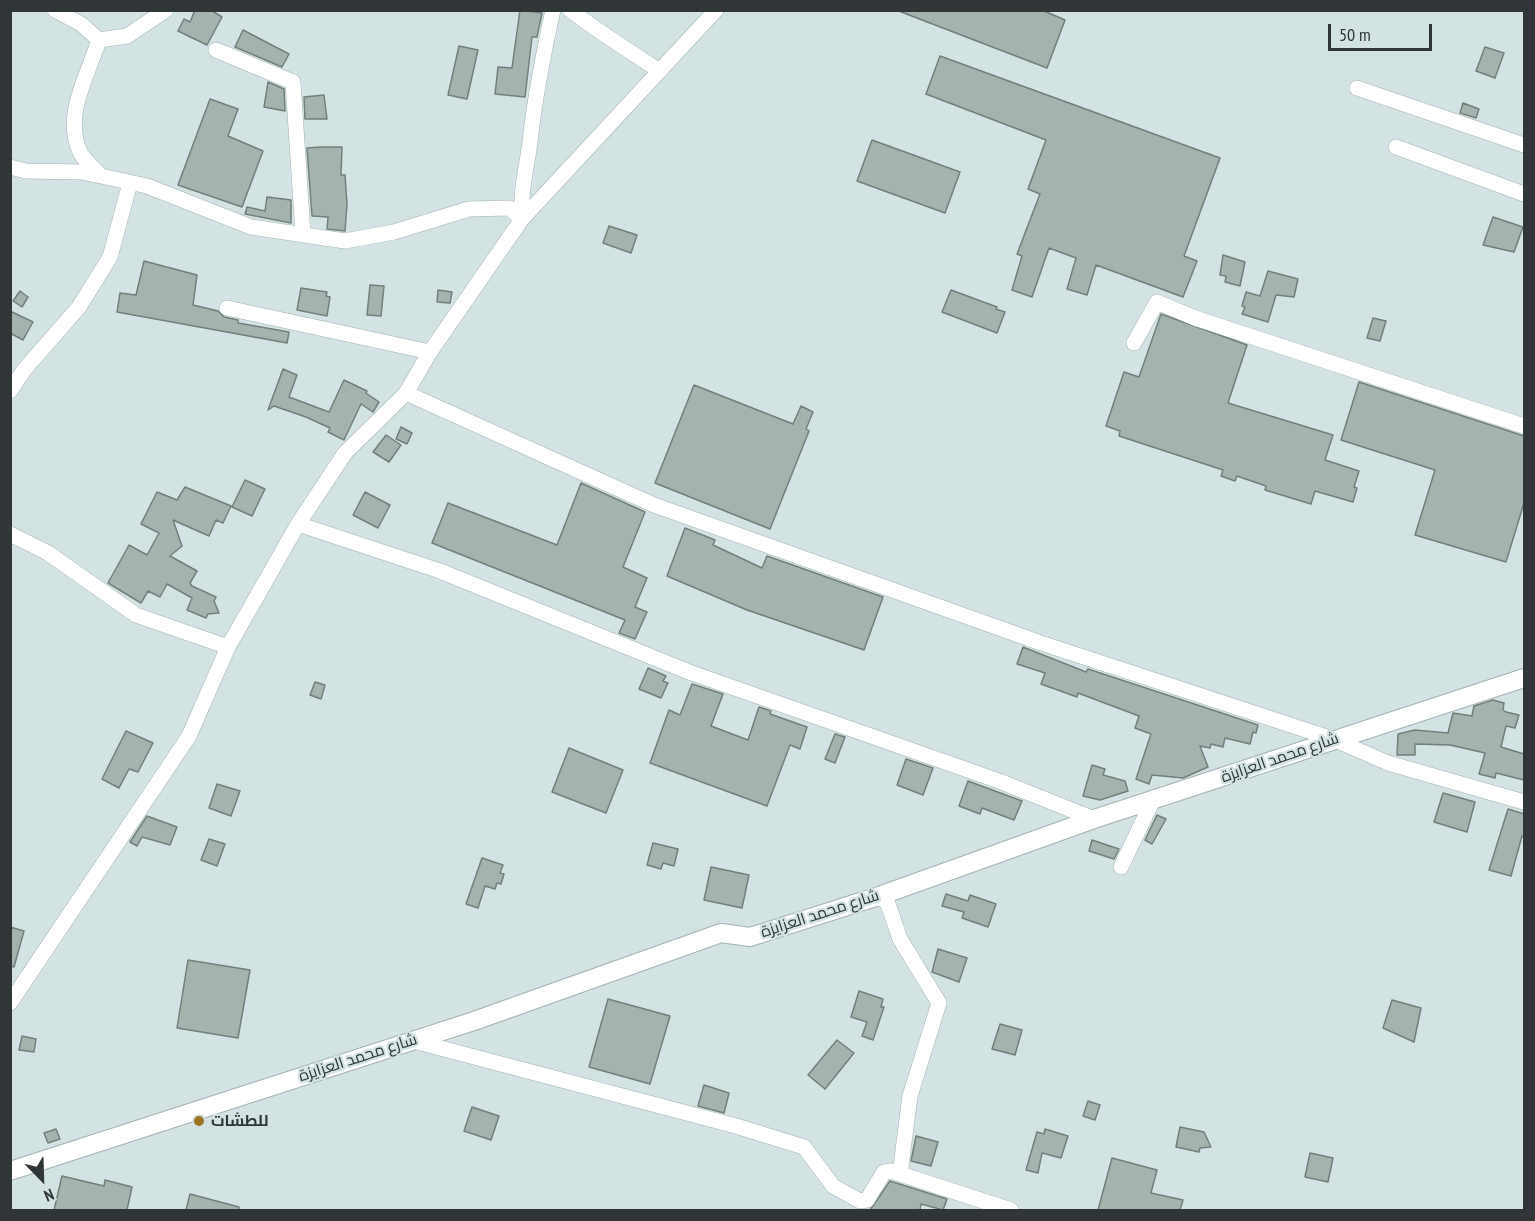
<!DOCTYPE html>
<meta charset="utf-8">
<style>
body{margin:0}
#map{position:relative;width:1535px;height:1221px;overflow:hidden;background:#d3e3e4;font-family:"PT Sans Narrow",sans-serif}
canvas{display:block}
.frame{position:absolute;inset:0;border:12px solid #303637;pointer-events:none}
.north{position:absolute;left:12px;top:1149px;width:60px;height:60px;-webkit-text-stroke:4px #d3e3e4;paint-order:stroke;rotate:157deg;font-size:16px;font-weight:700;line-height:24px;text-align:center;color:#303637}
.north::after{content:'';display:block;margin:auto;width:21px;height:27px;background:#303637;clip-path:polygon(50% 0,100% 100%,50% 72%,0 100%)}
.scale{position:absolute;left:1328px;top:24px;width:104px;height:27px;box-sizing:border-box;border:3px solid #303637;border-top:0;padding-left:8px;font-size:18px;line-height:21px;white-space:nowrap;color:#303637;-webkit-text-stroke:4px #d3e3e4;paint-order:stroke}
</style>
<div id="map">
<canvas width="1535" height="1221"></canvas>
<div class="frame"></div>
<div class="north">N</div>
<div class="scale">50 m</div>
</div>
<script>
const context = document.querySelector('canvas').getContext('2d');
context.lineJoin = 'round';
function fillPath(path, color) { context.fillStyle = color; context.fill(path, 'evenodd'); }
function strokePath(path, color, width, dash) { context.strokeStyle = color; context.lineWidth = width; context.lineCap = dash ? 'butt' : 'round'; context.setLineDash(dash || []); context.stroke(path); }
function drawText(font, color, halo, rows, align = 'center') {
  context.font = font + ' "PT Sans Narrow",Cairo,sans-serif'; context.lineWidth = 4.5; context.setLineDash([]); context.textBaseline = 'middle'; context.strokeStyle = halo; context.fillStyle = color; for (const [text, x, y, turn = 0] of rows) {
    context.save(); context.translate(x, y); context.rotate((+turn || 0) * Math.PI / 180); context.textAlign = isNaN(turn) ? turn : align; if (halo) context.strokeText(text, 0, 0); context.fillText(text, 0, 0); context.restore();
  }
}
const building = new Path2D(`
 M195,10H211L222,17L207,45L178,31L184,19L190,22Z
 M520,10L542,13L537,37H532L525,97L495,94L498,67L512,68Z
 M896,10H1042L1065,20L1047,68Z
 M243,30L289,54L282,67L235,47Z
 M459,46L478,50L467,99L448,95Z
 M1485,47L1504,53L1495,78L1476,71Z
 M940,56L1220,158L1184,256L1197,261L1183,297L1096,265L1087,295L1067,289L1076,258L1049,248L1032,297L1012,290L1022,256L1017,254L1040,194L1028,189L1046,140L926,94Z
 M268,82L284,89L285,111L264,107Z
 M324,95L327,119H305L304,97Z
 M210,99L238,109L228,136L263,151L242,207L178,185Z
 M1463,103L1479,109L1476,118L1460,113Z
 M872,140L960,172L945,213L857,181Z
 M321,147H342L341,175H345L347,204L345,231L327,229L328,217L312,216L307,148Z
 M267,197L291,200V223L245,214L247,207L265,211Z
 M1493,217L1523,227L1514,252L1483,245Z
 M609,226L637,235L631,253L603,243Z
 M1223,255L1245,262L1240,286L1225,282L1226,276L1220,275Z
 M144,261L197,275L193,305L218,311L224,317L238,320V323L289,332L287,343L117,312L120,293L136,295Z
 M1268,271L1298,279L1294,297L1276,295L1268,322L1242,314L1245,307L1242,306L1246,292L1260,296Z
 M370,285L384,286L381,316L367,315Z
 M301,288L327,292L326,296L330,297L327,316L297,310Z
 M438,290L452,292L450,303L437,302Z
 M951,290L997,307L996,309L1005,312L997,333L942,312Z
 M20,291L28,297L22,307L13,301Z
 M10,311L33,322L23,340L10,333Z
 M1161,314L1247,345L1228,403L1333,435L1325,460L1359,471L1354,487L1357,488L1353,502L1315,491L1311,504L1265,490L1266,486L1237,476L1235,481L1221,476L1223,470L1119,436L1120,431L1106,426L1124,372L1139,377Z
 M1373,318L1386,321L1380,341L1367,338Z
 M283,369L297,375L289,397L329,412L344,380L367,391L366,393L379,402L373,412L361,404L344,440L328,432L330,428L306,417L274,406L268,410Z
 M1359,382L1524,436V503L1506,562L1415,535L1435,470L1341,440Z
 M694,385L793,424L801,406L813,412L806,429L809,431L770,529L655,483Z
 M401,427L412,433L407,444L396,439Z
 M386,435L401,445L389,462L373,452Z
 M245,480L265,489L252,516L232,507Z
 M581,483L645,512L623,567L647,578L635,607L647,612L635,639L619,633L625,620L432,543L448,503L557,545Z
 M185,487L231,506L223,523L216,520L209,536L173,520L182,546L170,556L197,571L190,583L192,586L216,597L214,601L219,613L208,614L206,618L187,610L192,598L167,584L160,597L148,591L141,603L108,583L129,545L147,555L159,533L141,524L157,492L177,500Z
 M365,492L390,505L378,528L353,515Z
 M685,528L715,540L713,545L762,568L767,556L883,597L864,650L747,610L667,576Z
 M1023,647L1086,672L1088,669L1258,725L1256,733L1253,732L1250,744L1225,738L1223,747L1211,744L1210,748L1200,746L1208,767L1183,778L1152,775L1149,784L1136,779L1151,734L1135,728L1139,716L1078,693L1077,697L1041,684L1045,673L1017,664Z
 M648,668L666,676L663,681L668,683L661,698L639,689Z
 M315,682L325,685L321,699L310,695Z
 M692,684L723,694L711,726L748,740L759,707L771,711L770,714L807,727L800,749L790,745L767,806L650,763L669,710L680,715Z
 M1493,700L1504,703L1503,710L1506,712L1519,715L1515,728L1506,726L1501,747L1524,754V780L1496,773L1495,778L1479,774L1485,753L1450,745L1415,744V755H1397L1398,734L1415,730L1448,733L1453,713L1472,716L1474,706Z
 M126,731L153,743L138,772L129,769L119,788L102,779Z
 M835,734L845,737L835,763L825,759Z
 M569,748L623,770L606,813L552,792Z
 M906,759L933,768L923,795L897,785Z
 M1092,765L1105,769L1103,775L1125,781L1128,791L1100,800L1083,796Z
 M968,781L1022,801L1014,820L982,808L980,814L959,806Z
 M217,784L240,791L231,816L209,808Z
 M1443,793L1475,802L1467,832L1434,822Z
 M1508,809L1524,814V837L1522,836L1511,876L1489,870Z
 M1157,815L1166,819L1152,844L1145,840Z
 M147,816L177,827L170,845L142,837L137,846L130,842Z
 M209,839L225,844L217,866L201,860Z
 M1092,840L1119,849L1114,859L1089,851Z
 M653,843L678,849L674,866L663,863L661,869L647,865Z
 M482,858L503,865L500,873L504,874L501,884L497,883L495,889L485,886L478,908L466,904Z
 M711,867L749,875L742,908L704,900Z
 M946,894L968,901L970,895L996,904L988,927L962,918L964,912L942,906Z
 M10,927L24,931L14,967L10,966Z
 M938,949L967,958L959,982L932,972Z
 M188,960L250,970L238,1038L177,1028Z
 M859,991L883,999L881,1007H884L873,1040L862,1036L867,1022L851,1017Z
 M608,999L670,1016L650,1084L589,1067Z
 M1392,1000L1421,1008L1414,1042L1383,1028Z
 M1000,1024L1022,1030L1015,1055L992,1049Z
 M22,1036L36,1039L34,1052L19,1050Z
 M837,1040L854,1053L825,1089L808,1075Z
 M704,1085L729,1093L724,1113L698,1106Z
 M1088,1101L1100,1105L1095,1120L1083,1116Z
 M472,1107L499,1116L491,1140L464,1131Z
 M1180,1127L1204,1132L1211,1147L1200,1148L1199,1152L1176,1147Z
 M56,1129L60,1139L48,1143L44,1133Z
 M1045,1129L1068,1136L1061,1158L1042,1153L1038,1173L1026,1170L1037,1132L1044,1134Z
 M916,1136L938,1142L931,1166L911,1161Z
 M1310,1153L1333,1158L1328,1182L1305,1177Z
 M1112,1158L1157,1170L1151,1193L1183,1200L1180,1210H1098Z
 M62,1176L104,1186L105,1180L132,1187L127,1210H54Z
 M890,1181L947,1199L943,1210L921,1204L920,1210H870Z
 M190,1194L239,1207V1210H186Z`);
const minor = new Path2D(`
 M55,10L81,24L99,40C88,75 62,117 81,154C86,162 95,169 101,176
 M570,10C599,32 629,51 660,71
 M99,40L127,36L166,10
 M216,50L293,82L303,234
 M1357,88L1524,145
 M1396,147L1524,194
 M10,167L26,171L81,172L101,176L147,186L251,227L345,241L394,232L469,209L509,208L522,219
 M522,219C520,186 528,165 531,133C536,91 544,51 553,10
 M227,308L430,352
 M1134,343L1157,302L1195,318L1524,426
 M10,391L24,370L79,307L110,257L130,183
 M406,393L654,505L1041,643L1333,739L1388,763L1524,802
 M298,524L440,571L689,672L999,781L1094,819
 M10,534L48,553L136,615L228,647
 M1121,867L1152,802
 M879,896L888,904L900,939L939,1003L910,1096L900,1174
 M10,1003L189,736L228,647L298,524L345,453L406,393L430,352L522,219L716,10
 M410,1040L736,1126L804,1147L833,1186L860,1201L867,1200L884,1172L891,1171L1011,1210`);
const major = new Path2D(`
 M10,1171L474,1021L721,933L750,937L879,896L1094,819L1524,678`);
const markers = [
 [199,1121,6,"#9d7221"]
];
const streetNames = [
 ["شارع محمد العزايزة",1280,758,-19],
 ["شارع محمد العزايزة",820,914,-18],
 ["شارع محمد العزايزة",358,1058,-18]
];
const poiNames = [
 ["للطشات",211,1121]
];
fillPath(building, '#a5b3af');
strokePath(building, '#72807c', 1.5);
strokePath(minor, '#a3b2b3', 16);
strokePath(major, '#a3b2b3', 20);
strokePath(minor, '#fff', 15);
strokePath(major, '#fff', 18);
for (const [x, y, r, color] of markers) { const dot = new Path2D(); dot.arc(x, y, r, 0, 2 * Math.PI); context.fillStyle = color; context.fill(dot); strokePath(dot, '#d3e3e4', 2); }
drawText('16px', '#303637', '#d3e3e4', streetNames);
drawText('bold 16px', '#303637', '#d3e3e4', poiNames, 'left');
</script>
